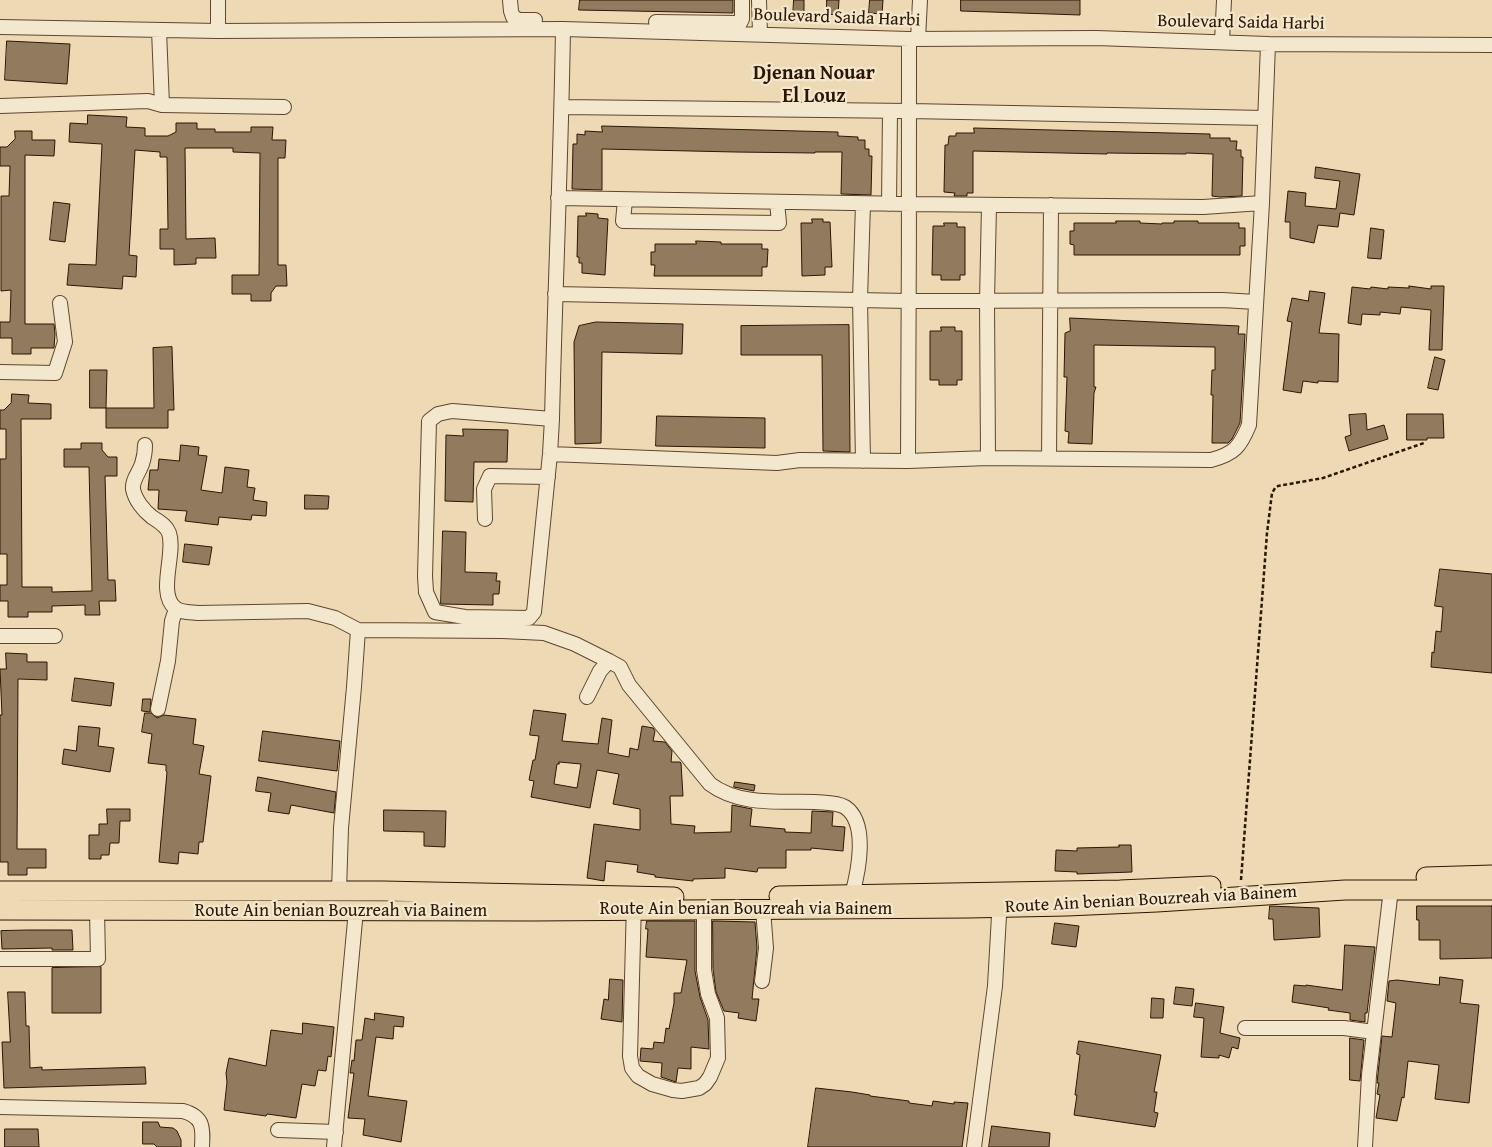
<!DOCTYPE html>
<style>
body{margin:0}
canvas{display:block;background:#eddab4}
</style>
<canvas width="1492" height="1147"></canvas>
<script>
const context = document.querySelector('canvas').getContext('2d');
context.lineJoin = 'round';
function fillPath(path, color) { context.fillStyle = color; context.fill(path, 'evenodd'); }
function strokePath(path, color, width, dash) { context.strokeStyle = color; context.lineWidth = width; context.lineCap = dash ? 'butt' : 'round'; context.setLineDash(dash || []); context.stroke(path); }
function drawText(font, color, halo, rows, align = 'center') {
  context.font = font + ' "Gentium Book Plus",serif'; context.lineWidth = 4.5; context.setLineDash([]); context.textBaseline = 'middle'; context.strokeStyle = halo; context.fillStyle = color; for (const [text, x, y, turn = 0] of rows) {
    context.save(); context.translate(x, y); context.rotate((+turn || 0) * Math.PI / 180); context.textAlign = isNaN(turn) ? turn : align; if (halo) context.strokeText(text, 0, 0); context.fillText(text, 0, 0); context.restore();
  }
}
const building = new Path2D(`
 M580,0H733V13L579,10Z
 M794,0H804V16H793Z
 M827,0H839L838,15L827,14Z
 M870,0H883L882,14L869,13Z
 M961,0H1080V15L961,11Z
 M7,41L70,44L67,84L5,80Z
 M88,115L127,117L126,127L145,128V136H168L176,132V123H197V129H215V132H251V127H273L272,140H286L285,158H278V265H286L287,286H276L271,293V301H251V294H232V275H259L260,153L233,152V148H185L186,239L215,238L216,258H196V264L174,265V249H160V229H168L167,157H160V152L135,150L129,255L137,256L136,277L123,276L122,289L67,285L69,264L96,265L102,144L69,142L70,123L87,124Z
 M602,126L838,132V136L858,137V140H865V149H869V156H872L871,195L841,194L842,152H815V153L735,152L602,149V190L572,189L573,144H577V134L585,135V131L602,132Z
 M974,128L1210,134V138H1230V141H1237L1236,150H1241V157H1243L1242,196L1220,197L1212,196L1213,154L1186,153V154L1107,153V154L973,151V193H967V196H954L955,193L944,192L945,145H948L949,136H956V133H974Z
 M15,131H32V140H55L54,156L25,155V324H54L55,334L54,348H31V354H12V338H0V322H10L11,290L1,291V196H9L10,166H0V147H7L15,139Z
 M1316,167L1360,174L1354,215L1340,213L1338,227L1318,225L1314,243L1290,238V222H1285L1288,191L1306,193L1305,206L1336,209L1340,181L1315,178Z
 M54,202L70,204L65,242L50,240Z
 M586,213L598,214V218L608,219L605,275L582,273V263H579V257H577L578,216H586Z
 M812,219H823V222H830L832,267H825V275L802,276L801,223H812Z
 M1116,221H1140V223L1162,224V223H1174V221H1198V223H1239V228H1245V246H1240V255H1074V245L1070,244V231H1074V223H1116Z
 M944,223H957V227H965V275H960V280H941V275H932L933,226H944Z
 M1371,228L1384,230L1381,259L1368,258Z
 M696,241L721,242V244H762V249H768L767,267H762V276H654L655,265H651V252H655V244H696Z
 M1409,286L1431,289V286H1444L1442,350H1429L1431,310L1401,307L1400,314L1380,312V315L1362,314L1361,325L1348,323L1352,287L1370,289L1371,287L1388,289V287L1409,288Z
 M1310,291L1325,293L1319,333L1339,334L1338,382L1318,381V383L1303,381L1301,393L1283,390L1292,322L1287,321L1292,298L1308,301Z
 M1070,318L1239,326L1238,334H1245L1243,372L1240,423L1232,439L1228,443H1212L1213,395H1211L1212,370H1215V347L1094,345V387H1096L1094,393L1092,444L1068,443L1069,432L1065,431L1067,377H1064L1065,333L1070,331Z
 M596,322L683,324L682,354L602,352L601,443L575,444L574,342L579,326Z
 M849,325L850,452L823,451L822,355H741V326Z
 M941,327H955V331H962V380H957V385H939V380H930V331H941Z
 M172,347L174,410H168V428H106V408H154L153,348Z
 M1435,357L1445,360L1438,390L1428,388Z
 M90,370H107L106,408H90Z
 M12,394L29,395L28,403L51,404V419H21L22,587H52V592L92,591L89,467H64V449H81V443H102V450L108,457H117V476H105L108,580H115L116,601H99L100,615H85V605L52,606V612H28V617H8V601H0V585H7V554H0V459H6V429H0V410H4L11,403Z
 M1366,414L1367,430L1384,425L1388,439L1349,451L1345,437L1351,435L1349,415Z
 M1407,414H1443L1444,438H1427V440H1407Z
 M657,416L765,418V448L656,446Z
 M463,429L508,430L507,462H474L473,502L445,501L446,435L463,436Z
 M181,445L199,447L198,455L207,456L201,490L222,493L225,467L249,470L247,487L255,488L253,500L267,502L266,516L252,515L251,520L219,517L218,525L185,521L187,511L158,509L159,490H148L150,470H158L159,459L179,461Z
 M305,495L329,496L328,509H305Z
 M443,531L466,532L465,572L497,573L496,581H500L499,594H493V605L441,604Z
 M185,544L212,547L209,565L183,562Z
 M1440,569L1492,574V673L1431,667L1432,652L1434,653L1436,631L1441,632L1443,607L1435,606Z
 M6,653L27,654V662H47V680L18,679L17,849H46V868H27V875H8V862H0V715H2L0,669H6Z
 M75,678L114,683L111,706L72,701Z
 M143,699H151L150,712L142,711Z
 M534,710L566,714L562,741L598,744L602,718L612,720L608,753L629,757L630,748L638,750L642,726L653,728L655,731L653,741L665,742L672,751L671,762H680L681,763L683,796H670L671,824L695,826L694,833L731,832L732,805L752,809L750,826L785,829V832L811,833L812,811L833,812L832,826L845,827L843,851L811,848V850H786V868H758L757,872L725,868V878L693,879V881L655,877V875L637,872L638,865L606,861L604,881L587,878L594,824L640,830V809L613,804L619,774L597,770L590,808L531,797L534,781L529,780L533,760H535L539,736L530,735ZM559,762L581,764L577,788L554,784L557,764H559Z
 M145,713H151L157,718L164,715L196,719L193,744L204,746L199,774L211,776L203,842H199L198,854L179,852L178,864L159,862L167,772L166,771V765L148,763L152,734L142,732Z
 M79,726L100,728L98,746L114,748L110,772L62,764L64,749L76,751Z
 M263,731L340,741L337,771L259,761Z
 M258,777L336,792L334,813L291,805L289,814L268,811L271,793L256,791Z
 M735,782L755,785L754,791L734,787Z
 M107,809H130V821H120L119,843H110L109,855H101V859H89V835H99V824H107Z
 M384,810L446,811L445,847L424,846V832L384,831Z
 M1119,845H1131L1132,872L1077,874V872L1055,871L1056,850L1077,851V848L1119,847Z
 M1270,906L1319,908L1320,937L1274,940L1273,919H1269Z
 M1417,906H1492V958L1440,959V940H1419V920H1417Z
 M647,921H695V971L700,997L708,1020L709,1049L691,1047V1069L678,1068L676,1082L661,1077L662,1063L640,1061L641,1048L653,1049L654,1042L664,1043L666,1028L669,1029L674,1003V993H681L687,960L646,957L648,929H646Z
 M713,921L755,922L757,948L752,999H759L756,1021L738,1018L739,1013L724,1011L716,992L713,969Z
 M1055,923L1079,926L1076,947L1052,944Z
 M28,930H72L73,950H52V948L2,949L1,931Z
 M1345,945L1375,947L1367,1013H1365V1022L1350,1020V1013L1328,1010L1329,1008L1292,1002L1294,985L1306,986V985L1342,990Z
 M101,967V1013H52V968Z
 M1440,977L1463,980L1460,1003L1479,1005L1469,1103L1435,1099L1439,1065L1408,1061L1404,1098L1402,1097L1397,1121L1376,1118L1380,1095L1377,1094L1379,1083H1377L1382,1036L1392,1037L1396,1003L1387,1001L1389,981L1397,980L1439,985Z
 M610,979L623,980L622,1022L601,1019L604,999L608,1000Z
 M1176,987L1194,989L1192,1006L1174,1004Z
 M8,992H25L26,1026H29L30,1068L42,1067V1070L145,1067L146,1084L4,1088L2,1042H10Z
 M1152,998L1164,999L1163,1018H1151Z
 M1196,1003L1224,1007L1220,1033L1240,1038L1238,1049L1232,1047L1229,1058L1219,1055V1058L1201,1057L1204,1018L1194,1017Z
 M375,1013L404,1017L403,1027L394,1026L393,1039L376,1037L368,1096L407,1101L401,1142L363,1135L365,1119L348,1118L354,1073H350L352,1060L354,1061L356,1040H362L365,1018L374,1020Z
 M303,1023L334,1027L331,1057L328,1056L326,1071L318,1070L315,1086L302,1084L296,1118L267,1114L266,1116L224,1110L227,1082L226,1073L229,1058L266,1066L271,1030L302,1034Z
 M1350,1038L1364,1040L1360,1081L1350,1080Z
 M1079,1041L1161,1055L1154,1092H1157L1154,1112L1158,1113L1155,1127L1074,1115L1077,1095H1075L1080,1055L1077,1054Z
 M816,1088L852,1092L870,1095V1096L909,1101V1103L932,1106L933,1101L954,1104V1102L968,1103L962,1147H808Z
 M143,1122H158L160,1127L173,1128L177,1131L181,1140V1147H157L154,1144H143Z
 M992,1126L1050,1133L1049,1147H989Z
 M5,1129H38L39,1147H5Z`);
const path = new Path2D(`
 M1241,880L1267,533L1272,493L1275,488L1278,486L1323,478L1424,443`);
const minor = new Path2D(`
 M510,0L511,11L513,17L519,20H535
 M759,0L760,34
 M656,22L740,23L742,19V0
 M0,27L218,31L563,29L909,39L1096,38L1268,44L1492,45
 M218,31V0
 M918,39L920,0
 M1222,42L1224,0
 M162,105L284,107
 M0,106L148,101L162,105L159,30
 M562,107L910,111L1265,118
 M558,198L910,204L1203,207L1262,203
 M625,200L623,221L779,223L777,202
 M863,204L860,299L863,461
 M889,204L890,111
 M555,294L908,301L1222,300L1256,302
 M0,372L55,373L65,342L60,303
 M552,419L452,411L438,414L429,421L425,576L426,592L435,612L465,617L529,618L534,612L550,454L552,419C555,289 561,159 563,29
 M145,445C145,452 144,458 142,464C139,473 132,480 133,489C135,500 144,511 152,517C159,522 166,525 169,533C176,553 157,593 175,608C181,613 191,612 198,613L308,611L335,618L358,630L354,687L341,828L339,891
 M550,454L777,463L800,460L908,461C908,320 910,180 909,39
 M988,458L987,301L989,205
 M1049,458L1051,205
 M908,461L988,458L1211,460C1234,454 1240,447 1249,425L1262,203L1268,44
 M485,519L484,489L490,476L548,477
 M358,630L503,631L544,633L575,644L609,661
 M0,636H55
 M587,697L600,671L609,661L620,667L629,685L710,784C739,806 780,801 815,802C824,803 836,802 845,807C869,823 858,873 852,895
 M158,709L168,661L172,621L176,609
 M634,902L630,1056L632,1068L638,1076L652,1084L673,1090L682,1091L699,1088L705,1084L710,1077L718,1058L717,1018L708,994L704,970V910
 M0,959H98L97,910
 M762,981L766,948L763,909
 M1245,1028H1344L1374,1032
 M0,1107L183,1111C204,1117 203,1128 202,1147
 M278,1130L336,1132
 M334,1147L356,910
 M974,1147L995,986L1000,898
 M1365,1147L1369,1075L1391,889`);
const major = new Path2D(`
 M1426,877L1492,875
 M0,891H383L674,897
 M779,896L1120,890L1211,886
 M0,910L533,911L969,908L1067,906L1157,902L1345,890H1492`);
const streetNames = [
 ["Boulevard Saida Harbi",837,18,2],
 ["Boulevard Saida Harbi",1241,23,1],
 ["Route Ain benian Bouzreah via Bainem",1151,900,-3],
 ["Route Ain benian Bouzreah via Bainem",746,909],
 ["Route Ain benian Bouzreah via Bainem",341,911]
];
const quarterNames = [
 ["Djenan Nouar",814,74],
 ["El Louz",814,97]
];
fillPath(building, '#917b5f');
strokePath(building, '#2e1502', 1);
strokePath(minor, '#5e462e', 16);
strokePath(major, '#2e1502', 21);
strokePath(path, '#2e1502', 2.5, [4, 2.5]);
strokePath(minor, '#f3e7ce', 14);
strokePath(major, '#eddab4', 19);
drawText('18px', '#2e1502', '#f3e7ce', streetNames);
drawText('bold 20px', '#2e1502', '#f3e7ce', quarterNames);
</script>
